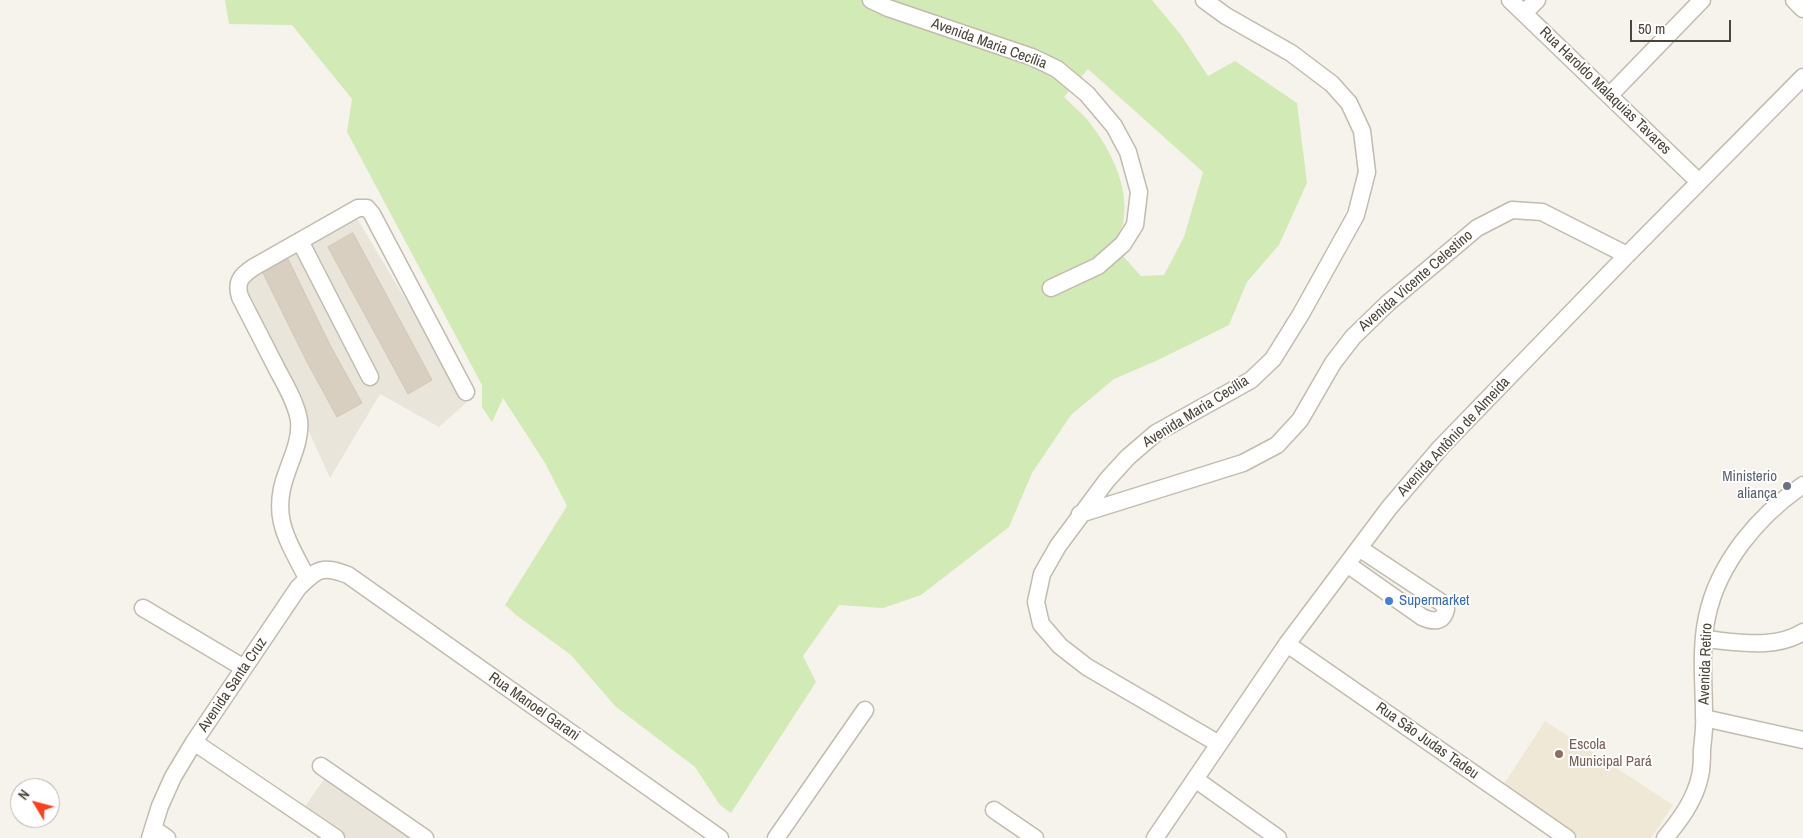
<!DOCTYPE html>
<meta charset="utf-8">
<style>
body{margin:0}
#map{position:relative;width:1803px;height:838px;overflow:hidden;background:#f6f3ec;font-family:"Archivo Narrow",sans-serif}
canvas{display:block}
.north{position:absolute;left:10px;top:778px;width:50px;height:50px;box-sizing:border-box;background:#fff;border:1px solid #b7b4b0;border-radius:50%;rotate:307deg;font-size:14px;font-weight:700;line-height:20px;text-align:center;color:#4b4439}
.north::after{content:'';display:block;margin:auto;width:18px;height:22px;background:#fc3f1d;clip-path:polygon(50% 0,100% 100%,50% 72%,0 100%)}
.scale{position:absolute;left:1630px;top:20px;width:101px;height:22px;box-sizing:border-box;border:2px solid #4b4439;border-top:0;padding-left:6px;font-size:15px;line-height:18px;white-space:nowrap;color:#4b4439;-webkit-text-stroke:4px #fff;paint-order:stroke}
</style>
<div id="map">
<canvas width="1803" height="838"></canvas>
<div class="north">N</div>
<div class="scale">50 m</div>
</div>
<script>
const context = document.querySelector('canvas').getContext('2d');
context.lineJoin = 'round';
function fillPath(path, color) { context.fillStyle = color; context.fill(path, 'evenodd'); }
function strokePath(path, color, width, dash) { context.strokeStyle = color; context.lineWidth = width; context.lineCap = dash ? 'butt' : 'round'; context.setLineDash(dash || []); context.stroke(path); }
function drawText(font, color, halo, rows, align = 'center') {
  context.font = font + ' "Archivo Narrow",sans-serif'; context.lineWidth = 4; context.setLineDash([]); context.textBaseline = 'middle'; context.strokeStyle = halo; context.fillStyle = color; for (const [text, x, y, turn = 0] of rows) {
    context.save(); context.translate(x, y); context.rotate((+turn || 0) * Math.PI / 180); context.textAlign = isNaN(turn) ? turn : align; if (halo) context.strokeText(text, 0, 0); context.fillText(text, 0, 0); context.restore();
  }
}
const residential = new Path2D(`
 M355,215L467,402L439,427L380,394L330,478L242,284Z
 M326,776L415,838H347L304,808Z`);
const education = new Path2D(`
 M1545,721L1673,805L1651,838H1579L1502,787Z`);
const green = new Path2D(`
 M225,0H1152L1181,35L1208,76L1235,61L1297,103L1307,183L1279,245L1247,282L1229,325L1158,360L1114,379L1071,415L1032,473L1009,527L921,595L883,608L839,605L803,656L816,682L731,813L720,805L695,767L615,706L571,655L516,615L505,605L567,506L545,463L503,398L492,422L482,407V385L347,132L352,99L292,25L229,24ZM1088,69L1203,172L1184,237L1164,275L1141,276L1113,245C1116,238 1121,231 1123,224C1131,187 1109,146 1086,118C1079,111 1071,104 1064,97Z`);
const building = new Path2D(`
 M353,233L432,380L408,394L328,247Z
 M288,259L330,345L362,403L337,417L306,360L263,273Z`);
const minor = new Path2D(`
 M871,0L888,8L1032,57L1057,69L1087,94L1114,126L1128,152L1139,192L1135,225L1123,244L1098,266L1051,288
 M1204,0L1226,16L1291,53L1332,84L1349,103L1362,131L1367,172L1356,215L1301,314L1273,359L1251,380L1156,433L1128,457L1107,480L1058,546L1042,574L1036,602L1041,624L1060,646L1087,667L1219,744
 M1510,0L1699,182
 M1794,0L1803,9
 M1524,13L1537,0
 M1610,95L1702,0
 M300,241L370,377
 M1080,514L1243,463L1277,445L1300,420L1333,363L1353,337L1388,303L1477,228L1512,210L1542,212L1627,255
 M1347,564L1422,617C1433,622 1443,623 1446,609L1442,603L1359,548
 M307,578C287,539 270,516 287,472C293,455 301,438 299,420C296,403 286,386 278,371C265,346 253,322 240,297C235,281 242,275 254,267L358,208H367L372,214L466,392
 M143,608L244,668
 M1704,639C1737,642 1774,650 1803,632
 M1287,644L1567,838
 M1704,718L1803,740
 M194,742L336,838
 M321,766L425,838
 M1195,779L1278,838
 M994,810L1035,838
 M154,829L167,838
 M150,838L160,806L173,777L194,742L298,588C317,569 322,565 348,575L720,838
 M776,838L865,710
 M1155,838L1287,644L1389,508L1441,447L1627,255L1803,77
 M1665,838C1680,820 1695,800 1700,776C1702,768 1702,758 1702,750C1703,738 1705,727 1704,716C1704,683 1700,649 1707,617C1718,563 1759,515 1803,485`);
const markers = [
 [1787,486,5,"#6b7280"],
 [1389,601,5,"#3f7fe0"],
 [1559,754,5,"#8d6e63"]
];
const streetNames = [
 ["Avenida Maria Cecília",989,44,20],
 ["Rua Haroldo Malaquias Tavares",1605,91,44],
 ["Avenida Vicente Celestino",1416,281,-41],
 ["Avenida Maria Cecília",1196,412,-32],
 ["Avenida Antônio de Almeida",1454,437,-47],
 ["Avenida Retiro",1706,664,-88],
 ["Avenida Santa Cruz",233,685,-56],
 ["Rua Manoel Garani",534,707,35],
 ["Rua São Judas Tadeu",1427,741,35]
];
const worshipNames = [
 ["Ministerio",1777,477],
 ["aliança",1777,494]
];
const shopNames = [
 ["Supermarket",1399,601]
];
const educationNames = [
 ["Escola",1569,745],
 ["Municipal Pará",1569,762]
];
fillPath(residential, '#eae5da');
fillPath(education, '#efe8d6');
fillPath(green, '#d2eab5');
fillPath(building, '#d8cfc1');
strokePath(building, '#d3c7b4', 1);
strokePath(minor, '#c2bbae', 19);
strokePath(minor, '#fff', 16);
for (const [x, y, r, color] of markers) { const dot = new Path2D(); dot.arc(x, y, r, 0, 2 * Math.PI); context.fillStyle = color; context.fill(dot); strokePath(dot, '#fff', 2); }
drawText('15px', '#4b4439', '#fff', streetNames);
drawText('15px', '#5b616d', '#fff', worshipNames, 'right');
drawText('15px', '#366cbe', '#fff', shopNames, 'left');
drawText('15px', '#785e54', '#fff', educationNames, 'left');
</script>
